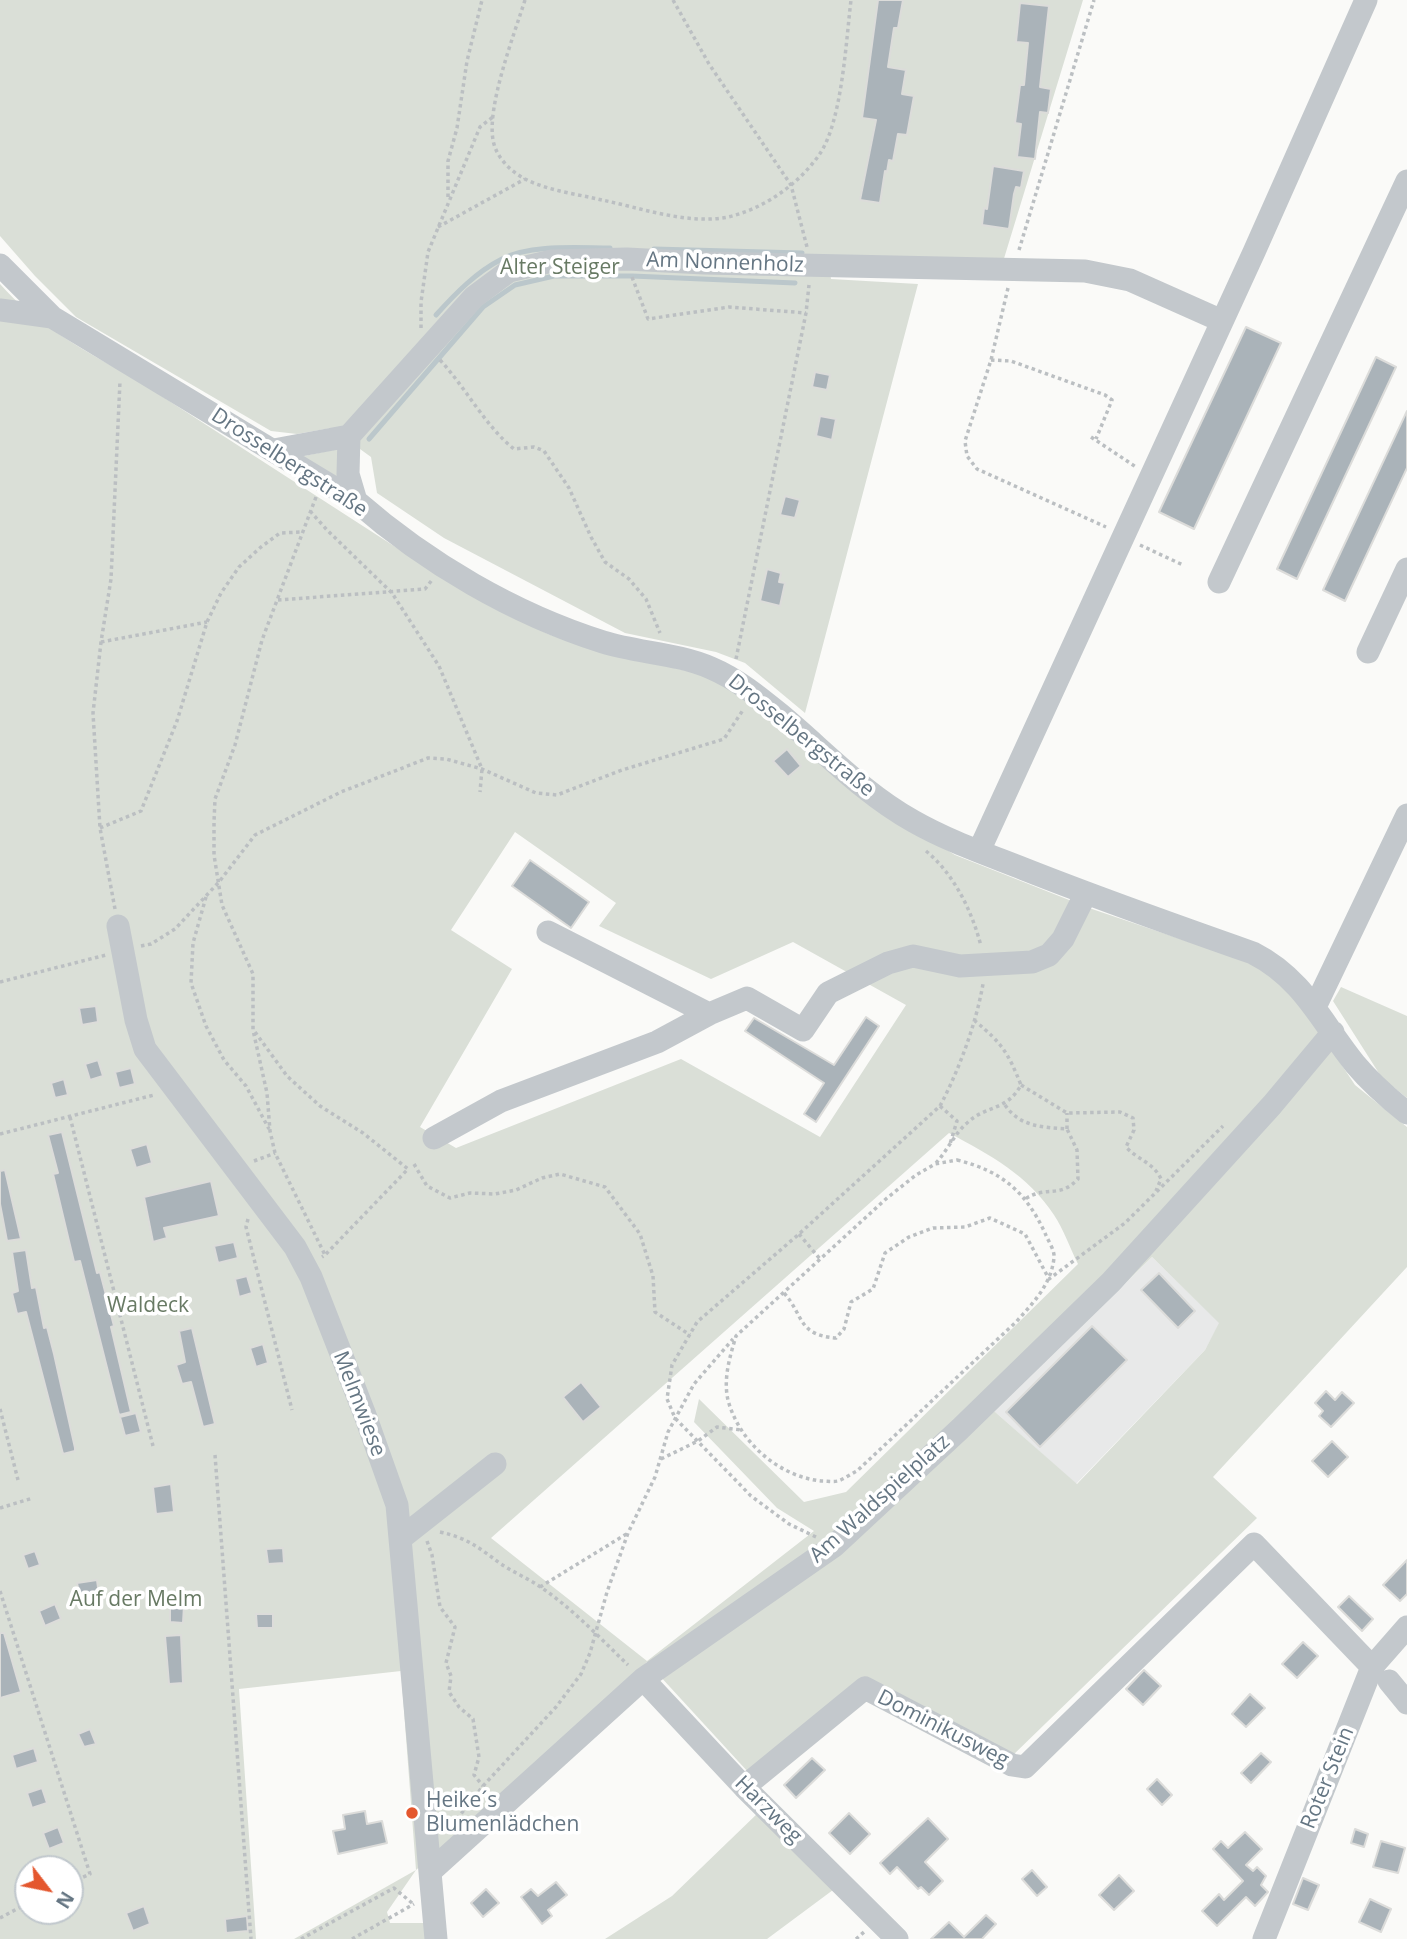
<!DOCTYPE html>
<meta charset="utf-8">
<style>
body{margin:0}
#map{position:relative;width:1407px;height:1939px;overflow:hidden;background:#fafaf8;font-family:"Open Sans",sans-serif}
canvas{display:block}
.north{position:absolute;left:14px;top:1855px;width:70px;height:70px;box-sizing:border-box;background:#fff;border:2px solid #c1c8cd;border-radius:50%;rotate:122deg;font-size:19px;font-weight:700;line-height:28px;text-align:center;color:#657683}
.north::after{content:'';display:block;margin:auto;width:24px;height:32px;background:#e4572e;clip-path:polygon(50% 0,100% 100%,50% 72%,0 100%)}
</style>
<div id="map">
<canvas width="1407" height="1939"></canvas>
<div class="north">N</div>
</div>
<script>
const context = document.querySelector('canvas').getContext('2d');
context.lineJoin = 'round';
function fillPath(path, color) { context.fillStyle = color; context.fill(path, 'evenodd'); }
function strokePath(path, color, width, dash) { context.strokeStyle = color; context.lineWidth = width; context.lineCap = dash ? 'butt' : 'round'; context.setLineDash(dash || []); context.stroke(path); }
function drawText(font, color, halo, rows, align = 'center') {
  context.font = font + ' "Open Sans",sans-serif'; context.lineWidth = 7; context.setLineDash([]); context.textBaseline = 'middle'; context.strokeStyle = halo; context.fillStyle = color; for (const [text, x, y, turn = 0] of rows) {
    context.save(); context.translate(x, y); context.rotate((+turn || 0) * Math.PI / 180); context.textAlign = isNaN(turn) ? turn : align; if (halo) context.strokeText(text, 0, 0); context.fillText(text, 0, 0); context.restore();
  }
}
const built = new Path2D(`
 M1152,1257L1220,1323L1205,1350L1076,1484L994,1411Z`);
const green = new Path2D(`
 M0,0H1083L1002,265L828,257L831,279L918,284L805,713L745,663L716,652L625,633L444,538L377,493L371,457L331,428L297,434L271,431L76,317L35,276L0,236Z
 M0,284C35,324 85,351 132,377L459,588L548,634L582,646L704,675L730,686L880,808L955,855L1092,909L1254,964L1283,984L1301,1004L1355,1085L1407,1127V1267L1213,1477L1257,1518L1010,1758L863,1678L749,1773L647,1662L416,1870L387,1912L390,1923H427L428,1939H294L416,1870L401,1671L239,1689L256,1939H0ZM515,832L616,903L599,926L711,979L793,942L906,1005L820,1137L681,1059L456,1148L420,1127L512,969L451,930ZM949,1133C990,1155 1028,1175 1054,1215C1064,1230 1070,1248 1078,1264L846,1492L804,1502L699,1399L694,1422L777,1508L814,1531L647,1661L491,1538ZM1152,1257L1219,1323L1205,1350L1077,1484L994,1411ZM28,1869H70V1911H28Z
 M338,449L340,483L299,457Z
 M1341,987L1407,1016V1098L1382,1078L1333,1001Z
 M759,1812L837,1887L767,1939H605L672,1896Z`);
const stream = new Path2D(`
 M654,249L802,253
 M436,315C455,294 476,272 502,259C531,244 578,248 610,248
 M369,439L483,307L515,285L554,276H632L795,283`);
const building = new Path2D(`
 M878,0H903L898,28H894L888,67L906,70L902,94L914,96L907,135L898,134L893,161L889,160L887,172L885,171L880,203L860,200L876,120L862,118Z
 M1020,3L1049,6L1040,87L1051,89L1048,113L1040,112L1035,159L1017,157L1021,124L1015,123L1020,85H1024L1028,43L1016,42Z
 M993,166L1024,171L1021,188L1016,187L1014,194L1009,229L982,225L984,208L987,209Z
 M1246,327L1281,343L1194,529L1159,512Z
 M1376,357L1396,367L1297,579L1277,569Z
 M815,372L830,375L827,390L812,387Z
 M1407,411V468L1345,601L1323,590Z
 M820,416L836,419L832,440L816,436Z
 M785,496L800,500L795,518L780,515Z
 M767,569L781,573L779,582L785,583L780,606L760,601Z
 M787,749L801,766L788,777L773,761Z
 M530,860L589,902L571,928L512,886Z
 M96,1006L98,1022L82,1025L79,1008Z
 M866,1017L879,1026L816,1122L804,1114L824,1083L745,1031L754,1018L834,1065Z
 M98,1060L103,1076L90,1080L85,1064Z
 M131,1068L135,1084L119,1088L115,1072Z
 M64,1079L68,1095L55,1098L51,1083Z
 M62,1132L97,1273L100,1272L114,1326L111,1327L131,1412L119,1415L80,1261L74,1262L53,1174L58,1173L48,1135Z
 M147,1144L152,1163L136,1168L130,1149Z
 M5,1170L21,1239L7,1241L0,1204V1171Z
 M211,1181L219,1216L164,1228L167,1238L153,1242L144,1197Z
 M234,1242L238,1258L218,1263L214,1246Z
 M26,1250L32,1288L36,1287L44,1328L47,1327L54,1354L75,1448V1451L63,1454L26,1312L17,1314L12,1293L18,1291L12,1252Z
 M1159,1273L1195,1311L1178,1328L1141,1290Z
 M247,1276L252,1293L239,1297L235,1279Z
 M1092,1326L1127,1360L1040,1447L1006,1412Z
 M192,1328L215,1424L203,1427L191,1382L182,1384L176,1365L185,1362L179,1331Z
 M263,1344L268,1363L256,1367L250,1348Z
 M581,1382L601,1407L583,1422L563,1397Z
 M1326,1391L1335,1400L1342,1392L1354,1403L1331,1427L1319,1416L1323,1411L1315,1403Z
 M136,1413L141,1432L125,1436L120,1417Z
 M1332,1441L1348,1457L1328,1477L1312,1461Z
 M171,1484L174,1512L156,1514L153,1487Z
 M283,1548L284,1563L268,1564L266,1549Z
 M35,1551L40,1565L28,1569L23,1555Z
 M1407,1560V1594L1400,1601L1383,1585Z
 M97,1580L99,1595L80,1598L77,1583Z
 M1349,1596L1373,1619L1362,1631L1338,1607Z
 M55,1604L61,1619L45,1626L39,1611Z
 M170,1605H184L183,1623L170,1622Z
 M256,1614H273V1628H257Z
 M0,1633H4L21,1692L0,1698Z
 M181,1635L183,1683L169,1684L165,1636Z
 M1303,1642L1318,1656L1297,1678L1282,1664Z
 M1144,1670L1161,1686L1143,1705L1126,1689Z
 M1250,1694L1265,1708L1246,1727L1232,1714Z
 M90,1729L96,1744L84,1747L78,1734Z
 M34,1748L38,1762L16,1769L12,1755Z
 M1261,1753L1271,1762L1251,1783L1241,1773Z
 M812,1758L825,1770L796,1798L784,1785Z
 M1157,1779L1172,1795L1162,1805L1147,1789Z
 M42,1788L47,1803L32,1808L27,1793Z
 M365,1811L367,1824L382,1821L387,1843L338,1854L333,1831L345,1829L343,1815Z
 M849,1813L870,1834L850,1854L829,1833Z
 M928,1818L948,1839L925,1862L943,1881L929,1895L921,1887L918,1889L897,1867L890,1874L880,1863Z
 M58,1827L64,1843L49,1849L43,1833Z
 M1355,1829L1368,1834L1364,1847L1351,1843Z
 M1245,1832L1262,1849L1246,1865L1253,1871L1257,1867L1266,1876L1261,1885L1268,1892L1255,1906L1246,1897L1217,1926L1202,1911L1219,1894L1224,1900L1243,1881L1213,1849L1221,1841L1228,1848Z
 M1381,1841L1405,1848L1398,1873L1373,1867Z
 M1032,1870L1047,1887L1037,1896L1022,1879Z
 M1119,1875L1134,1891L1114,1910L1099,1895Z
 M1303,1878L1319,1885L1308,1910L1293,1904Z
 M556,1882L567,1895L548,1910L552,1916L542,1924L521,1897L531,1889L538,1896Z
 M486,1889L499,1903L483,1917L471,1903Z
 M1370,1899L1391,1909L1381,1932L1359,1922Z
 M144,1906L150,1924L133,1931L126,1913Z
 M986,1915L996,1924L982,1939H931L949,1922L964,1937Z
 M247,1916L248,1931L226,1933L225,1919Z`);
const path = new Path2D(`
 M525,0C514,35 487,105 493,140C496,157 510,171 525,179C549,191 577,194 602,200C641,208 688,225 728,217C763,209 798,185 819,155C842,123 846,41 851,0
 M673,0L709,64L791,185L807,247
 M448,197V161L457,128L467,61L482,0
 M438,227L525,179
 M1019,250L1094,0
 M632,277L648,319L729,307L806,313
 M1008,288L991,360L965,441L967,456L977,469L1106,527
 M421,328V302L428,252L480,127L494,116
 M440,360C466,388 486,427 514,449L534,447L544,451L569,488L591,537L605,562L629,579L646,599L660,633
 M991,360L1011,361L1105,395L1112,400L1096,439
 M1091,437L1136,467
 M316,497L262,640L235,745L215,799L214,822V855L222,905L253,974V1030L267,1093L270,1131L275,1153L325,1255L322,1257
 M310,511L327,530L392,593L439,666L482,769L480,792
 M1140,545L1183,565
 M278,600L425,589L432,580
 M101,642L207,622
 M736,659L806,313L809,285
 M100,828L141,811L177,721L207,622L221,593L239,567L261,547L280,533L301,532
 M926,851C954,874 972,911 981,946
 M206,897L193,943L191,983L206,1026L224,1060L246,1086L269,1129
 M115,909L100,828L93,713L101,642L111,579L120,381
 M141,946L151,944L175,929L219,882L255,835L341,792L428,758L446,759L482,769L536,793L557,795L622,770L724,739L743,710
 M0,982L106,955
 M255,1032L287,1076L320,1106L363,1133L408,1169
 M1021,1085L1067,1113L1120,1112L1133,1118L1134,1130L1126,1147C1138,1160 1154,1163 1161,1179L1156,1191
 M1005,1105C1020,1127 1042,1127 1067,1129L1077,1150L1078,1179C1059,1199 1047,1185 1025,1199
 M940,1106L957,1121L950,1144
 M70,1117L153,1446
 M1067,1129V1113
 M0,1134L154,1095
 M957,1160C1002,1171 1026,1192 1045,1233C1048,1241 1055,1250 1054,1258C1051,1285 1033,1303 1016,1322L857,1471C851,1474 844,1479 838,1481C833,1482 827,1481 822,1481C779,1477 739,1442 728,1400C723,1379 730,1356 736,1336L887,1198L916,1175L935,1164Z
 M254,1161L275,1153
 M936,1163C947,1151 955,1133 967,1123C986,1105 1007,1111 1021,1085C1008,1053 1003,1044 975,1021
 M414,1164L427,1186L450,1198L470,1193L495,1194L516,1190L542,1178L560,1174L605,1187L640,1234L653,1276L655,1312L690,1335
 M248,1219L246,1227L292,1410
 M799,1234L820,1259
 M326,1254L408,1169
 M784,1293C804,1315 797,1335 836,1338L844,1329L851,1302L873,1289L885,1253L909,1237L933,1228L965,1227L990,1218L1025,1234L1049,1279L1125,1223L1223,1126
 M0,1409L18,1480
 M215,1455L251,1939
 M661,1459L698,1441L717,1427L741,1430
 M0,1508L33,1498
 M440,1532C468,1538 479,1548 501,1564C513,1572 527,1578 539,1586C572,1608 600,1638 628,1665
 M816,1537L789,1524L751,1496L675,1418L667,1399L672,1365L697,1322L799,1234L940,1106C959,1070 976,1024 983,984
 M427,1541L432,1555L440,1607L455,1627L446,1663L451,1676L449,1692L459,1707L473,1719L479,1757L474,1775L483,1786
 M540,1587L628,1533
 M0,1591L90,1874L70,1883
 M457,1819L483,1786L556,1707L581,1674L590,1653L607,1592L628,1533L655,1477L668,1432L694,1384L733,1339
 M0,1918L28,1903
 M301,1939L394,1888L412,1903
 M352,1939L414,1904
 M856,1939L864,1932`);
const minor = new Path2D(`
 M0,265L52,317L356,501C427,563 514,614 603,642C638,653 677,653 711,668C737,679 759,697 781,715C824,751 863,793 913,821C948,841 986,854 1024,869C1100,899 1176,926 1253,953C1304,979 1321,1022 1355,1064C1371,1083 1388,1098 1407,1113
 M0,310L52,317
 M349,436L348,474L356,501
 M274,450L349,436L474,297L509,271L552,261L627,259L704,263L1085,271L1130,280L1222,321
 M1219,582L1407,181
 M1368,652L1407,569
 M979,851L1254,252L1366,0
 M118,926L136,1020L145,1049L295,1247L311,1277L365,1415L397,1505L436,1939
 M548,932L709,1014L747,998L803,1030L828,993L888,963L913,956L960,966L1032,962L1049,955L1063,939L1086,893
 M1315,1007L1407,815
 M434,1138L501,1101L657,1042L709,1014
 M400,1539L495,1464
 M643,1679L744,1787L897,1939
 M1389,1681L1407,1703
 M744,1787L865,1688L1012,1765L1025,1767L1254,1544L1372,1667
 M431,1871L643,1679L834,1546L960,1429L1111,1282L1272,1105L1333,1032
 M1264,1939L1372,1667L1407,1627`);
const markers = [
 [412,1813,7,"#e4572e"]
];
const streetNames = [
 ["Am Nonnenholz",725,263,2],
 ["Drosselbergstraße",289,463,33],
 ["Drosselbergstraße",801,736,39],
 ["Melmwiese",359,1404,69],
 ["Am Waldspielplatz",880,1499,-42],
 ["Dominikusweg",943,1729,27],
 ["Roter Stein",1328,1778,-68],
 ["Harzweg",768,1810,45]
];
const parkNames = [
 ["Alter Steiger",560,268],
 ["Waldeck",148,1306],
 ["Auf der Melm",136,1600]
];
const poiNames = [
 ["Heike´s",426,1801],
 ["Blumenlädchen",426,1825]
];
fillPath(built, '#e8e9e9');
fillPath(green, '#dadfd7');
strokePath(stream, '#bbc7cb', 5);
fillPath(building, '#aab3b9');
strokePath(building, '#dcdcda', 2);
strokePath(path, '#bbbfc2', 3.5, [3.5, 3.5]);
strokePath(minor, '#c3c8cc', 23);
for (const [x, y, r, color] of markers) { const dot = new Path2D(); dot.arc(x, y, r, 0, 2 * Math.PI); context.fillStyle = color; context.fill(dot); strokePath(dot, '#fff', 2.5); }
drawText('21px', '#657683', '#fff', streetNames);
drawText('21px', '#687a64', '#fff', parkNames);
drawText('21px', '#657683', '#fff', poiNames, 'left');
</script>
